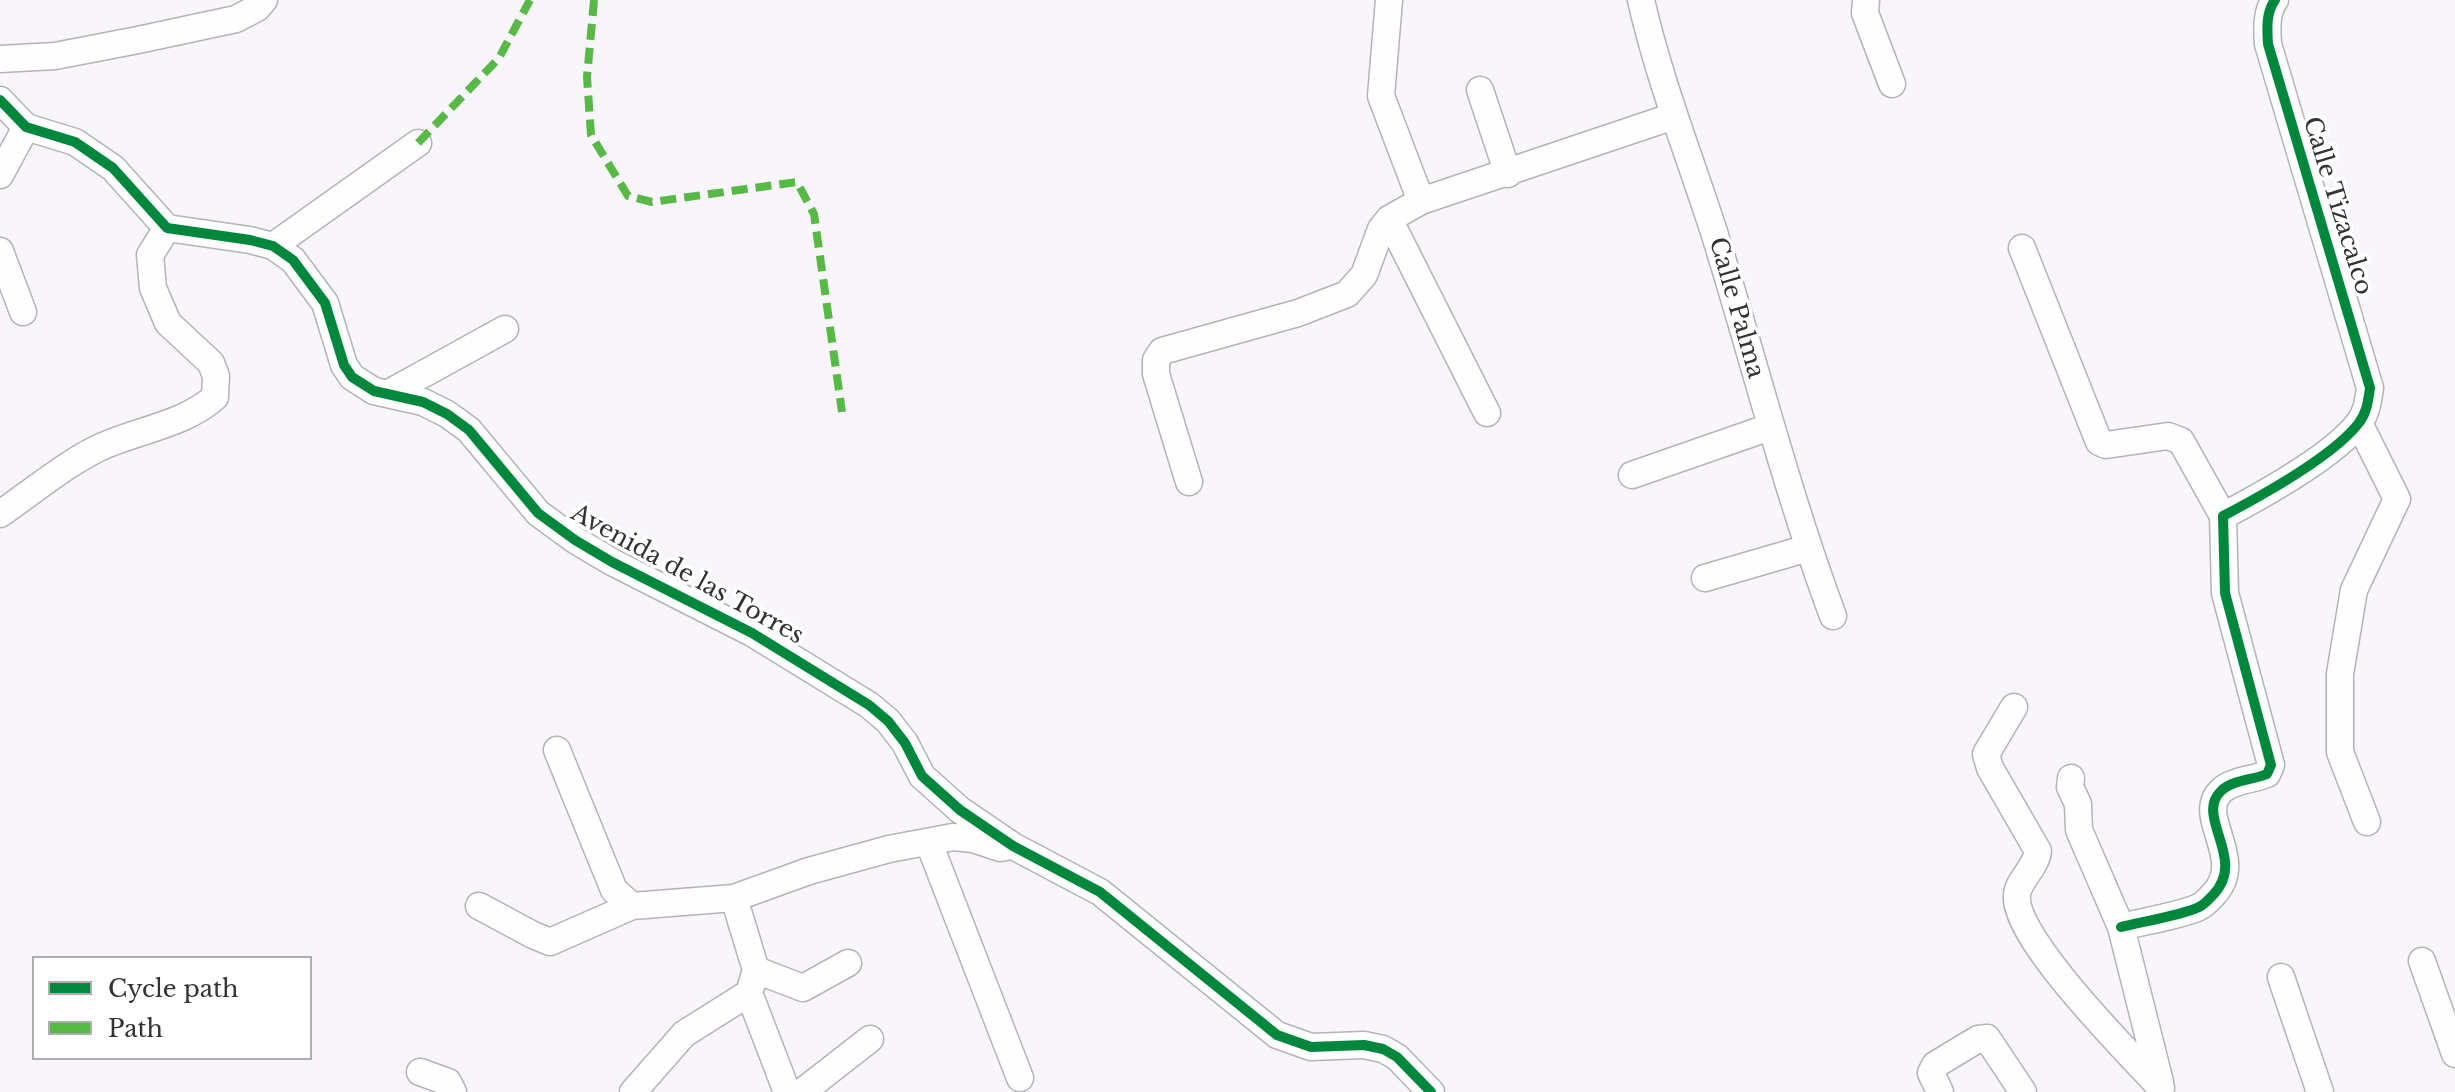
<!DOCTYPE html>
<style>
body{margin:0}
#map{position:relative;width:2455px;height:1092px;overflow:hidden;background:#f8f5fb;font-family:"Libre Baskerville",serif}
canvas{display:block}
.legend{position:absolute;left:32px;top:956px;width:280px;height:104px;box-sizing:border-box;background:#fff;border:2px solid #aeadaf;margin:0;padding:10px 14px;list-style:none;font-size:24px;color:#343137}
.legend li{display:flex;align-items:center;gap:16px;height:40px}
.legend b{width:40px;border:2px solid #aeadaf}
</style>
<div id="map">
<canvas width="2455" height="1092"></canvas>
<ul class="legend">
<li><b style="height:10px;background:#00873e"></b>Cycle path</li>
<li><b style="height:10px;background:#58b947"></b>Path</li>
</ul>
</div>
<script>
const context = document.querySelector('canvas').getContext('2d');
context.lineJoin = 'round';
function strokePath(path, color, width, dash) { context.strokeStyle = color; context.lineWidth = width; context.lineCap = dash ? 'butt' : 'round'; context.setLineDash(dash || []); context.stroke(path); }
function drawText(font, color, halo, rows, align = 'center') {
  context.font = font + ' "Libre Baskerville",serif'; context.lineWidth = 7; context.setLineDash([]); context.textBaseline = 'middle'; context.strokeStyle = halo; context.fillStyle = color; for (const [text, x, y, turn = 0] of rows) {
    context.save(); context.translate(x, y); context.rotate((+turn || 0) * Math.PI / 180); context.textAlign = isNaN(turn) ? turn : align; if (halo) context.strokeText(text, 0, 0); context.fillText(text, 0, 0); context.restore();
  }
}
const minor = new Path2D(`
 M1389,0L1381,96L1421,201
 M1641,0C1659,79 1689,155 1714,232C1754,360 1786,490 1833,616
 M1866,0L1865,13L1892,84
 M0,59L55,56L138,40L236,19L257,8L264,0
 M1480,90L1508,174
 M0,100L26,127L75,142L113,168L167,228L250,240L273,246L293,260L325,303L344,365L352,377L374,391L423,402L447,414L469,430L538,513L575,540L612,562L752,633L869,705L888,721L905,743L922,776L960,810L1013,846L1100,892L1277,1035L1311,1047L1364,1045L1383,1049L1397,1057L1431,1092
 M0,175L26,127
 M1389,219L1487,413
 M273,246L418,143
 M2022,248L2099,442L2106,445L2168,436L2181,441L2223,516
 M0,251L23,312
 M389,393L505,329
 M2359,423L2397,499L2354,590L2340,674V752L2367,822
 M1632,475L1770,427
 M1189,482L1156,374V360L1162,351L1298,313L1347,294L1364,275L1381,229L1389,219L1421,201L1674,116
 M0,514C31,493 69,461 103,446C139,430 185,424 215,397L216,376L211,363L168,323L153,288L150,255L167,228
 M1705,578L1808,548
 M2014,707L1986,754L1990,768L2038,851C2036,868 2018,880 2017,895C2012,937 2131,1055 2161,1088
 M557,750L614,890L632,906
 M2071,778L2070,787L2078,804L2079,830L2121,927L2160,1082
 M929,843L1020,1078
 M479,906L533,935L550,942L632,906L734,898
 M2121,927C2141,922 2183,915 2199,907C2204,905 2209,899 2213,895C2248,859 2194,817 2221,791C2232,780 2253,780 2267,774L2271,765L2225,593L2223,516C2261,496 2332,457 2358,424C2367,413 2368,401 2370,388L2268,44C2267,29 2266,12 2275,0
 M2422,961L2455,1054
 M756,970L803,988L848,963
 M2281,977L2320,1092
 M420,1072L448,1082L453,1092
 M633,1092L684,1034L749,993
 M787,1092L749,993L756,970L734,898L809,871L889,849L953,837L973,839L1000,848L1006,847
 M802,1092L870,1039
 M1940,1092L1931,1073L1935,1065L1978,1039L1987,1038L2023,1092`);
const quiet = new Path2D(`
 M594,0L587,77L591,135L628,196L652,202L797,182L814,214L842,412
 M418,143L499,58L530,0`);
const cycleway = new Path2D(`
 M0,100L26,127L75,142L113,168L167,228L250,240L273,246L293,260L325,303L344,365L352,377L374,391L423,402L447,414L469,430L538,513L575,540L612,562L752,633L869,705L888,721L905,743L922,776L960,810L1013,846L1100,892L1277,1035L1311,1047L1364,1045L1383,1049L1397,1057L1431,1092
 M2121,927C2141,922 2183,915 2199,907C2204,905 2209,899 2213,895C2248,859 2194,817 2221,791C2232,780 2253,780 2267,774L2271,765L2225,593L2223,516C2261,496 2332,457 2358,424C2367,413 2368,401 2370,388L2268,44C2267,29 2266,12 2275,0`);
const streetNames = [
 ["Calle Tizacalco",2337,206,73],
 ["Calle Palma",1736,308,74],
 ["Avenida de las Torres",687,575,29]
];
strokePath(minor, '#b5b3b8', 29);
strokePath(minor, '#fefefe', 26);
strokePath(quiet, '#58b947', 8, [16, 8]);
strokePath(cycleway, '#00873e', 10);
drawText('24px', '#343137', '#fff', streetNames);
</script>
